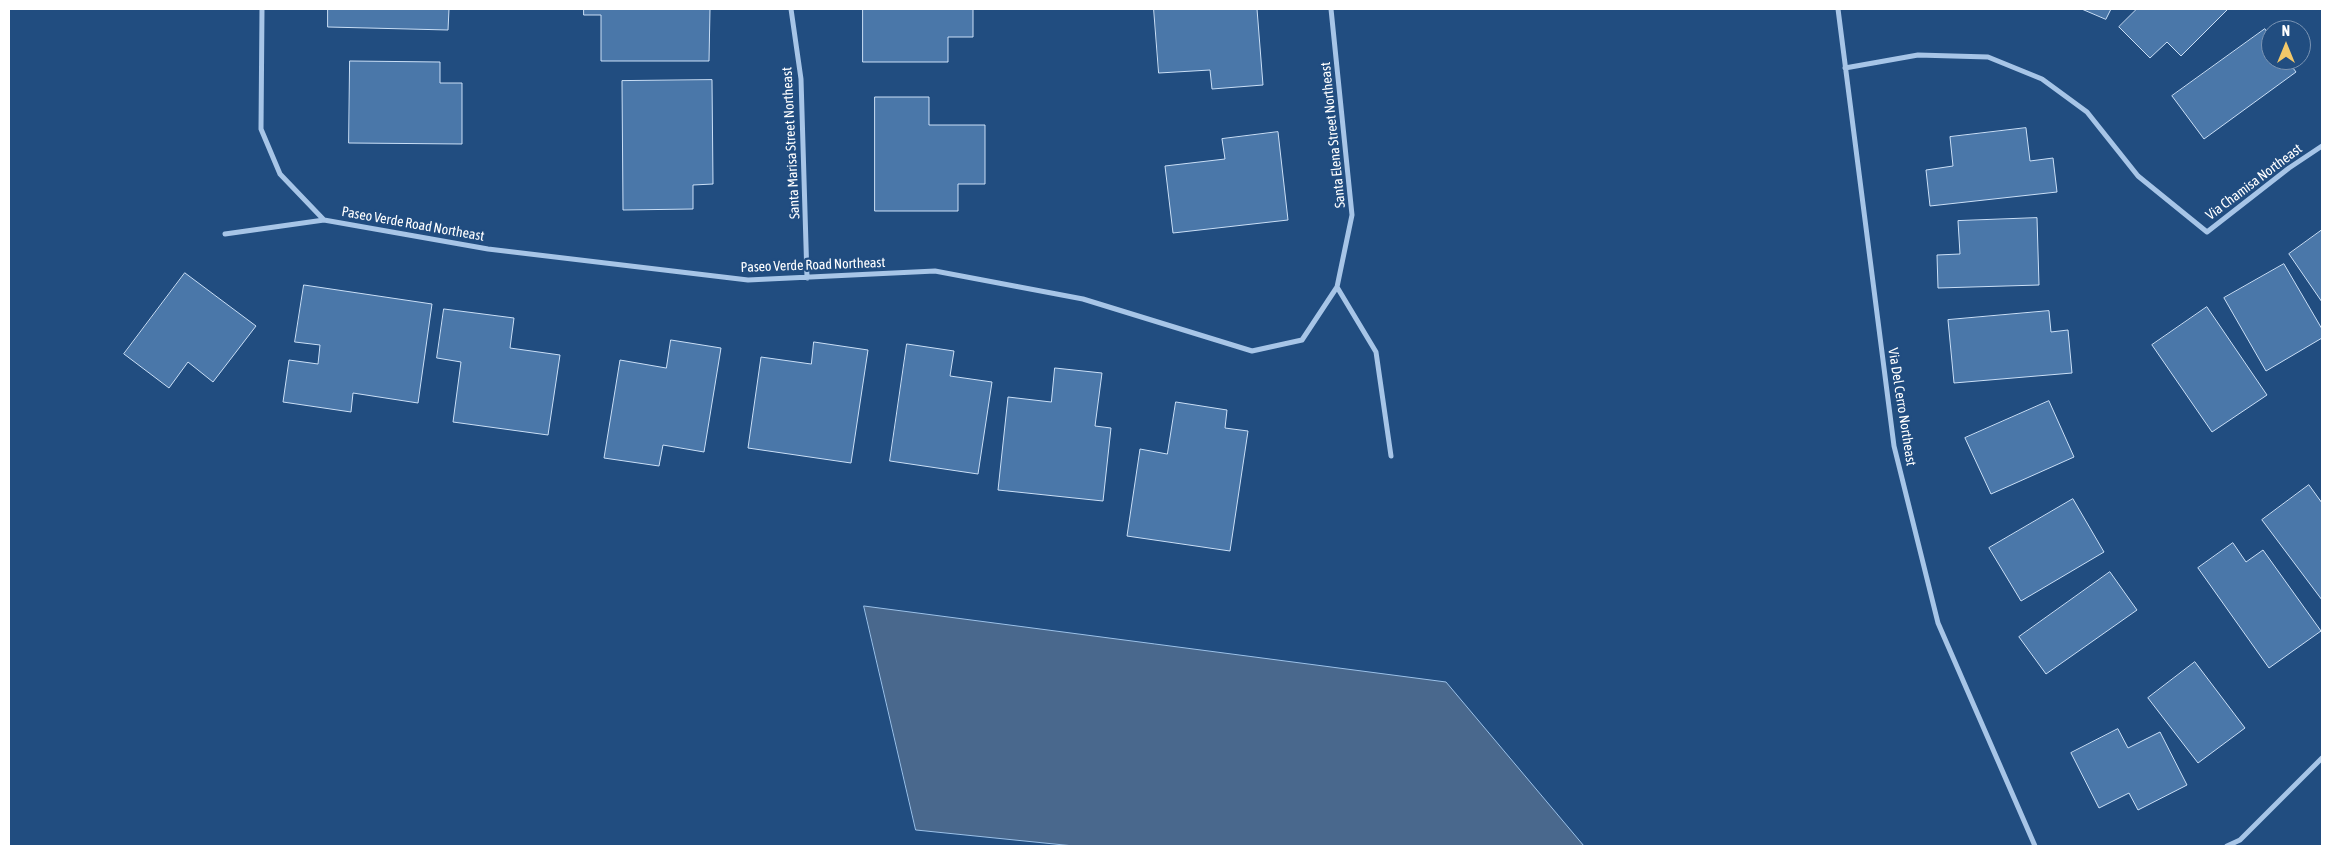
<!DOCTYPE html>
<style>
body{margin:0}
#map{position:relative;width:2331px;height:855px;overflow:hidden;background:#214d80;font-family:"Asap Condensed",sans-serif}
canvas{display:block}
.frame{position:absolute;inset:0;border:10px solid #fff;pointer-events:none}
.north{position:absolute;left:2261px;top:20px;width:50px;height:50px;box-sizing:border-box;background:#214d80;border:1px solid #7a94b3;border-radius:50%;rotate:0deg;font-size:14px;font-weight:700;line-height:20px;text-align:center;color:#fff}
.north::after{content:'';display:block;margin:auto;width:18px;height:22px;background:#f3c869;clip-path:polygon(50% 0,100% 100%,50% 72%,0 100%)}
</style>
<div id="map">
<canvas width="2331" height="855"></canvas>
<div class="frame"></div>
<div class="north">N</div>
</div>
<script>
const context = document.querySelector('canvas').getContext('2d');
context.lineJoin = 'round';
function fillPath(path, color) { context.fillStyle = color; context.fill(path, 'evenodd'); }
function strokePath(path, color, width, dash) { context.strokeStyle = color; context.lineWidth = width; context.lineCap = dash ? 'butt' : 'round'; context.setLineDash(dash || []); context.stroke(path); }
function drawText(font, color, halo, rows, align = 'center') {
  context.font = font + ' "Asap Condensed",sans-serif'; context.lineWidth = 4.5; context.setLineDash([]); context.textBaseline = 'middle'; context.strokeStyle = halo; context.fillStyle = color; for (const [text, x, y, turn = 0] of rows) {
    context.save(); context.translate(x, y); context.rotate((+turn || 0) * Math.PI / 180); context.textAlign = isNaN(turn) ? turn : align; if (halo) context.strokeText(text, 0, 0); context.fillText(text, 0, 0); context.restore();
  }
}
const water = new Path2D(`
 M864,606L1446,682L1584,846H1074L916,830Z`);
const building = new Path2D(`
 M328,9H449L448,30L328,27Z
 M584,9H710L709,61H601V15H584Z
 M863,9H973V37H948V62H863Z
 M1154,9H1257L1263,85L1212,89L1210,70L1159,73Z
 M2082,9H2111L2106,19Z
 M2137,9H2228L2181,56L2167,42L2150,58L2119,27Z
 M2265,29L2271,38V60H2287L2296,72L2204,139L2172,96Z
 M350,61L440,62V83H462V144L349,143Z
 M712,80L713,184L693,185V209L623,210L622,81Z
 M875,97H929V125H985V184H958V211H875Z
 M2026,128L2030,161L2053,158L2057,192L1930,206L1926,170L1953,166L1950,137Z
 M1278,132L1288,220L1173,233L1165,166L1225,159L1222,139Z
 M2037,218L2039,285L1938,288L1937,255L1960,254L1958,221Z
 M2322,230V302L2289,254Z
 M2284,264L2322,329V338L2266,371L2224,298Z
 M185,273L256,326L213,382L188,362L169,388L124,354Z
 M304,285L432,304L418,403L353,393L351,412L283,402L289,360L318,364L320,345L295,342Z
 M2207,307L2267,395L2212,432L2152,345Z
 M444,309L514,318L510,348L560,355L548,435L453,422L461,362L437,358Z
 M2049,311L2051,332L2068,330L2072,373L1954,383L1948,320Z
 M671,340L721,348L704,452L663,445L659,466L604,458L620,360L666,368Z
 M814,342L868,350L851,463L748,448L761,357L811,364Z
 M907,344L954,351L950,376L992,382L978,474L890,461Z
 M1055,368L1102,373L1095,426L1111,428L1103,501L998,490L1008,397L1051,402Z
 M2049,401L2074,457L1991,494L1965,438Z
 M1176,402L1227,410L1225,428L1248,431L1230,551L1127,536L1140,449L1167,454Z
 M2309,485L2322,503V600L2262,520Z
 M2073,499L2104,552L2021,601L1989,548Z
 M2233,543L2246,562L2263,550L2321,631L2269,668L2198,568Z
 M2110,572L2137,610L2046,674L2019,637Z
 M2195,662L2245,728L2198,763L2148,698Z
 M2118,729L2128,748L2160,732L2187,785L2138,810L2129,793L2099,808L2071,753Z`);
const minor = new Path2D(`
 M262,9L261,129L280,174L324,220
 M791,9L801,79L807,278
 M1331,9L1352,215L1337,287L1376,352L1391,456
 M1838,9L1894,446L1938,623L2035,846
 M1845,68L1918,55L1988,57L2042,79L2087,112L2138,176L2207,232L2289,168L2322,146
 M225,234L324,220L488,249L748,280L935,271L1083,299L1252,351L1302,340L1337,287
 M2227,846L2240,840L2322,758`);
const streetNames = [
 ["Santa Elena Street Northeast",1333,135,-96],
 ["Santa Marisa Street Northeast",791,143,-93],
 ["Via Chamisa Northeast",2254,182,-37],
 ["Paseo Verde Road Northeast",413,224,10],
 ["Paseo Verde Road Northeast",813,265,-2],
 ["Via Del Cerro Northeast",1902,407,81]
];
fillPath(water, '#49688d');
strokePath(water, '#9bc1e8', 1);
fillPath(building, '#4a77a9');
strokePath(building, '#cadff6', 1);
strokePath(minor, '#a7c5e7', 5);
drawText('14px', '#fff', '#214d80', streetNames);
</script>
